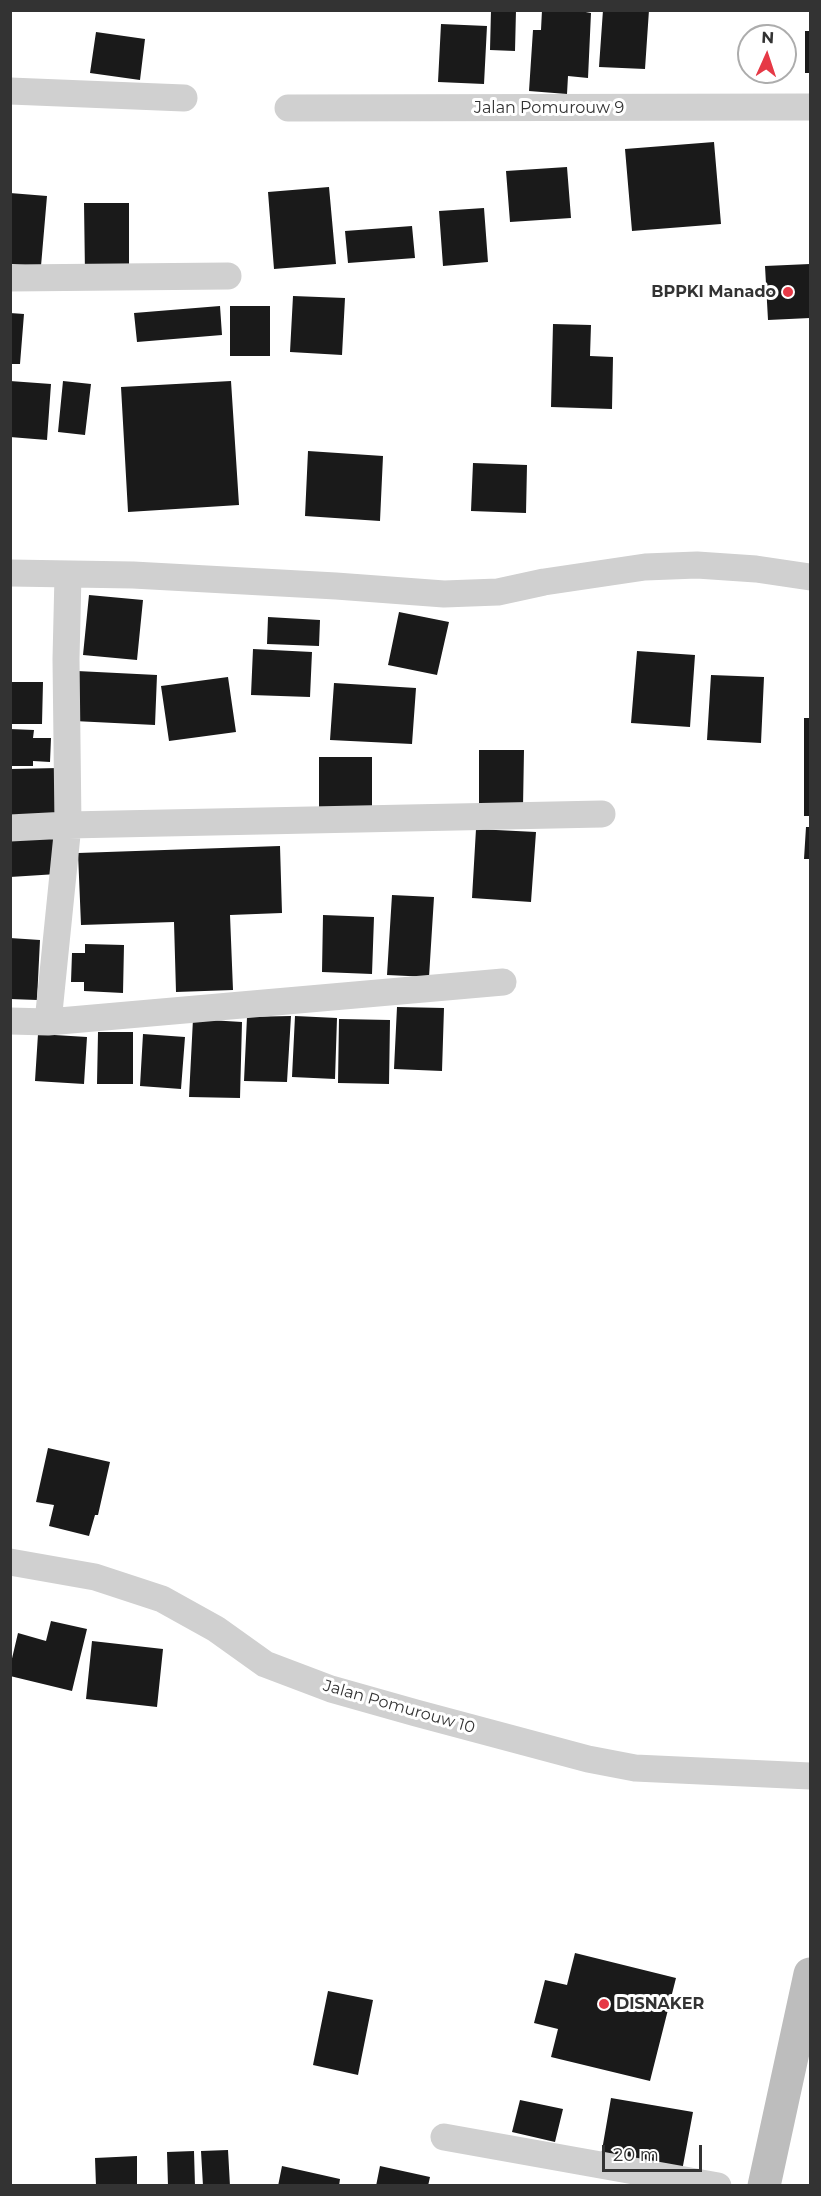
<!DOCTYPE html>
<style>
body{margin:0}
#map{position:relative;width:821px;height:2196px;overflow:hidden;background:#fff;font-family:Montserrat,sans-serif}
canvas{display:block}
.frame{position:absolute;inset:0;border:12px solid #333;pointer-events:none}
.north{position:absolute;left:737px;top:24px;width:60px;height:60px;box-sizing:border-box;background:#fff;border:2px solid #adadad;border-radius:50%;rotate:3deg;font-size:16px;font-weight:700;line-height:24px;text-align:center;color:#333}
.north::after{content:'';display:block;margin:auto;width:21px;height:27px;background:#e63946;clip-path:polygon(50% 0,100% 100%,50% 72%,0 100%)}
.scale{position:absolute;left:602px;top:2145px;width:100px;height:27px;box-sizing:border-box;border:3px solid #333;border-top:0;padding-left:8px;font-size:18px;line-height:21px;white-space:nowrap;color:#333;-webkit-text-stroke:4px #fff;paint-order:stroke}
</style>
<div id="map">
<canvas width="821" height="2196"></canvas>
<div class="frame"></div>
<div class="north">N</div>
<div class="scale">20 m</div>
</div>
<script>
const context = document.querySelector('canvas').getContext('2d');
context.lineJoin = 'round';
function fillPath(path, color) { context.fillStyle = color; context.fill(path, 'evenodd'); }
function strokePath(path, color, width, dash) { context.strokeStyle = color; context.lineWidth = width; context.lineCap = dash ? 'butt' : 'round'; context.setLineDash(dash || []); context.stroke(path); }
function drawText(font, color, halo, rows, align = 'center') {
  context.font = font + ' Montserrat,sans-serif'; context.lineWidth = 6; context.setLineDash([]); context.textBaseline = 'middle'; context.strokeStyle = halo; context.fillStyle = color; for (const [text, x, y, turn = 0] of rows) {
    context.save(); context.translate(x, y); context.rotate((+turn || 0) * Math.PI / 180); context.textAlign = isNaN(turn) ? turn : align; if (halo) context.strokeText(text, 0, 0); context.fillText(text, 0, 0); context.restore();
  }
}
const building = new Path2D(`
 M491,10H516L515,51L490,50Z
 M542,10H575L591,13L588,78L568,76L567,94L529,91L533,30H541Z
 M603,10H649L645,69L599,67Z
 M441,24L487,26L484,84L438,82Z
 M805,31H810V73H805Z
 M96,32L145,39L140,80L90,73Z
 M714,142L721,224L632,231L625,149Z
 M567,167L571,218L510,222L506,171Z
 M329,187L336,264L274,269L268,192Z
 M10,193L47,196L41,266L10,264Z
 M84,203H129V274H85Z
 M484,208L488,262L443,266L439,211Z
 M412,226L415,258L348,263L345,231Z
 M810,264V318L768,320L765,266Z
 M293,296L345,298L342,355L290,352Z
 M220,306L222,335L137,342L134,313Z
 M230,306H270V356H230Z
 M10,313L24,314L20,364H10Z
 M553,324L591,325L590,356L613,357L612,409L551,407Z
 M10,381L51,384L47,440L10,437Z
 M63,381L91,384L85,435L58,432Z
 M231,381L239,505L128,512L121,387Z
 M308,451L383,456L380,521L305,516Z
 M473,463L527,465L526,513L471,511Z
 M89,595L143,600L137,660L83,655Z
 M399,612L449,622L437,675L388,665Z
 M268,617L320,620L319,646L267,644Z
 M253,649L312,652L310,697L251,695Z
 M637,651L695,655L690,727L631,723Z
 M77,671L157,675L155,725L74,721Z
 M711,675L764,677L761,743L707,740Z
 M228,677L236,732L169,741L161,686Z
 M10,682H43L42,724H10Z
 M334,683L416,688L412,744L330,740Z
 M804,718H810V816H804Z
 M10,729L34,730L33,738H51L50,762L33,761V766H10Z
 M479,750H524L523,807H479Z
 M319,757H372V814H319Z
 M59,768L60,817L12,818L11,769Z
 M806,827H810V859H804Z
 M476,829L536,832L531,902L472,898Z
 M55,832L57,874L10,877V834Z
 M280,846L282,913L230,915L233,990L176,992L174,922L81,925L78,853Z
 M392,895L434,897L429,977L387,975Z
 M323,915L374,917L372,974L322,972Z
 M10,938L40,940L37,1000L10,999Z
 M85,944L124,945L123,993L84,991V982H71L72,953H85Z
 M397,1007L444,1008L442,1071L394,1069Z
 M291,1016L287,1082L244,1081L247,1017Z
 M295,1016L337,1018L335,1079L292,1077Z
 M193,1019L242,1022L240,1098L189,1097Z
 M339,1019L390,1020L389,1084L338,1083Z
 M98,1032H133V1084H97Z
 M38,1034L87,1037L84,1084L35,1081Z
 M143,1034L185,1037L181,1089L140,1086Z
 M48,1448L110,1462L98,1515H95L89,1536L49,1526L54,1505L36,1502Z
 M51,1621L87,1629L72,1691L10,1676V1667L18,1633L46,1641Z
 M92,1641L163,1649L157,1707L86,1699Z
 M575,1953L676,1978L650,2081L551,2057L558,2029L534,2023L545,1980L567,1985Z
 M328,1991L373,2000L358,2075L313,2065Z
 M611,2098L693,2112L682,2171L601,2156Z
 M520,2100L563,2109L555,2142L512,2132Z
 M228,2150L230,2186H203L201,2151Z
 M194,2151L195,2186H168L167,2152Z
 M137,2156V2186H96L95,2158Z
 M282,2166L340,2179L339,2186H278Z
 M380,2166L430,2177L428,2186H376Z`);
const street = new Path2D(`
 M10,91L184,98
 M288,108L810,107
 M10,278L228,276
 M10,573L133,575L336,586L444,594L498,592L544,582L645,567L697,565L756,569L810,577
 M10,828L68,825L602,814
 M10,1021L48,1022L503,982
 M48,1022L68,825L66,659L68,575
 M10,1562L95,1577L162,1599L216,1629L265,1664L331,1689L416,1713L588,1759L635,1768L810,1776
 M444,2137L718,2186`);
const secondary = new Path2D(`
 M764,2186L810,1974`);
const markers = [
 [788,292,6,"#e63946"],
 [604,2004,6,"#e63946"]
];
const streetNames = [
 ["Jalan Pomurouw 9",549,108],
 ["Jalan Pomurouw 10",399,1707,16]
];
const poiNames = [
 ["BPPKI Manado",776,292],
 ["DISNAKER",616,2004,"left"]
];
fillPath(building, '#1a1a1a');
strokePath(street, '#d0d0d0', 27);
strokePath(secondary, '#bdbdbd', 33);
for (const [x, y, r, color] of markers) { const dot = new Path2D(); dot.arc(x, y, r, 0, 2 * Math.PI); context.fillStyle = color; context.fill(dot); strokePath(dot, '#fff', 2); }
drawText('16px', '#333', '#fff', streetNames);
drawText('bold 16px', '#333', '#fff', poiNames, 'right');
</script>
